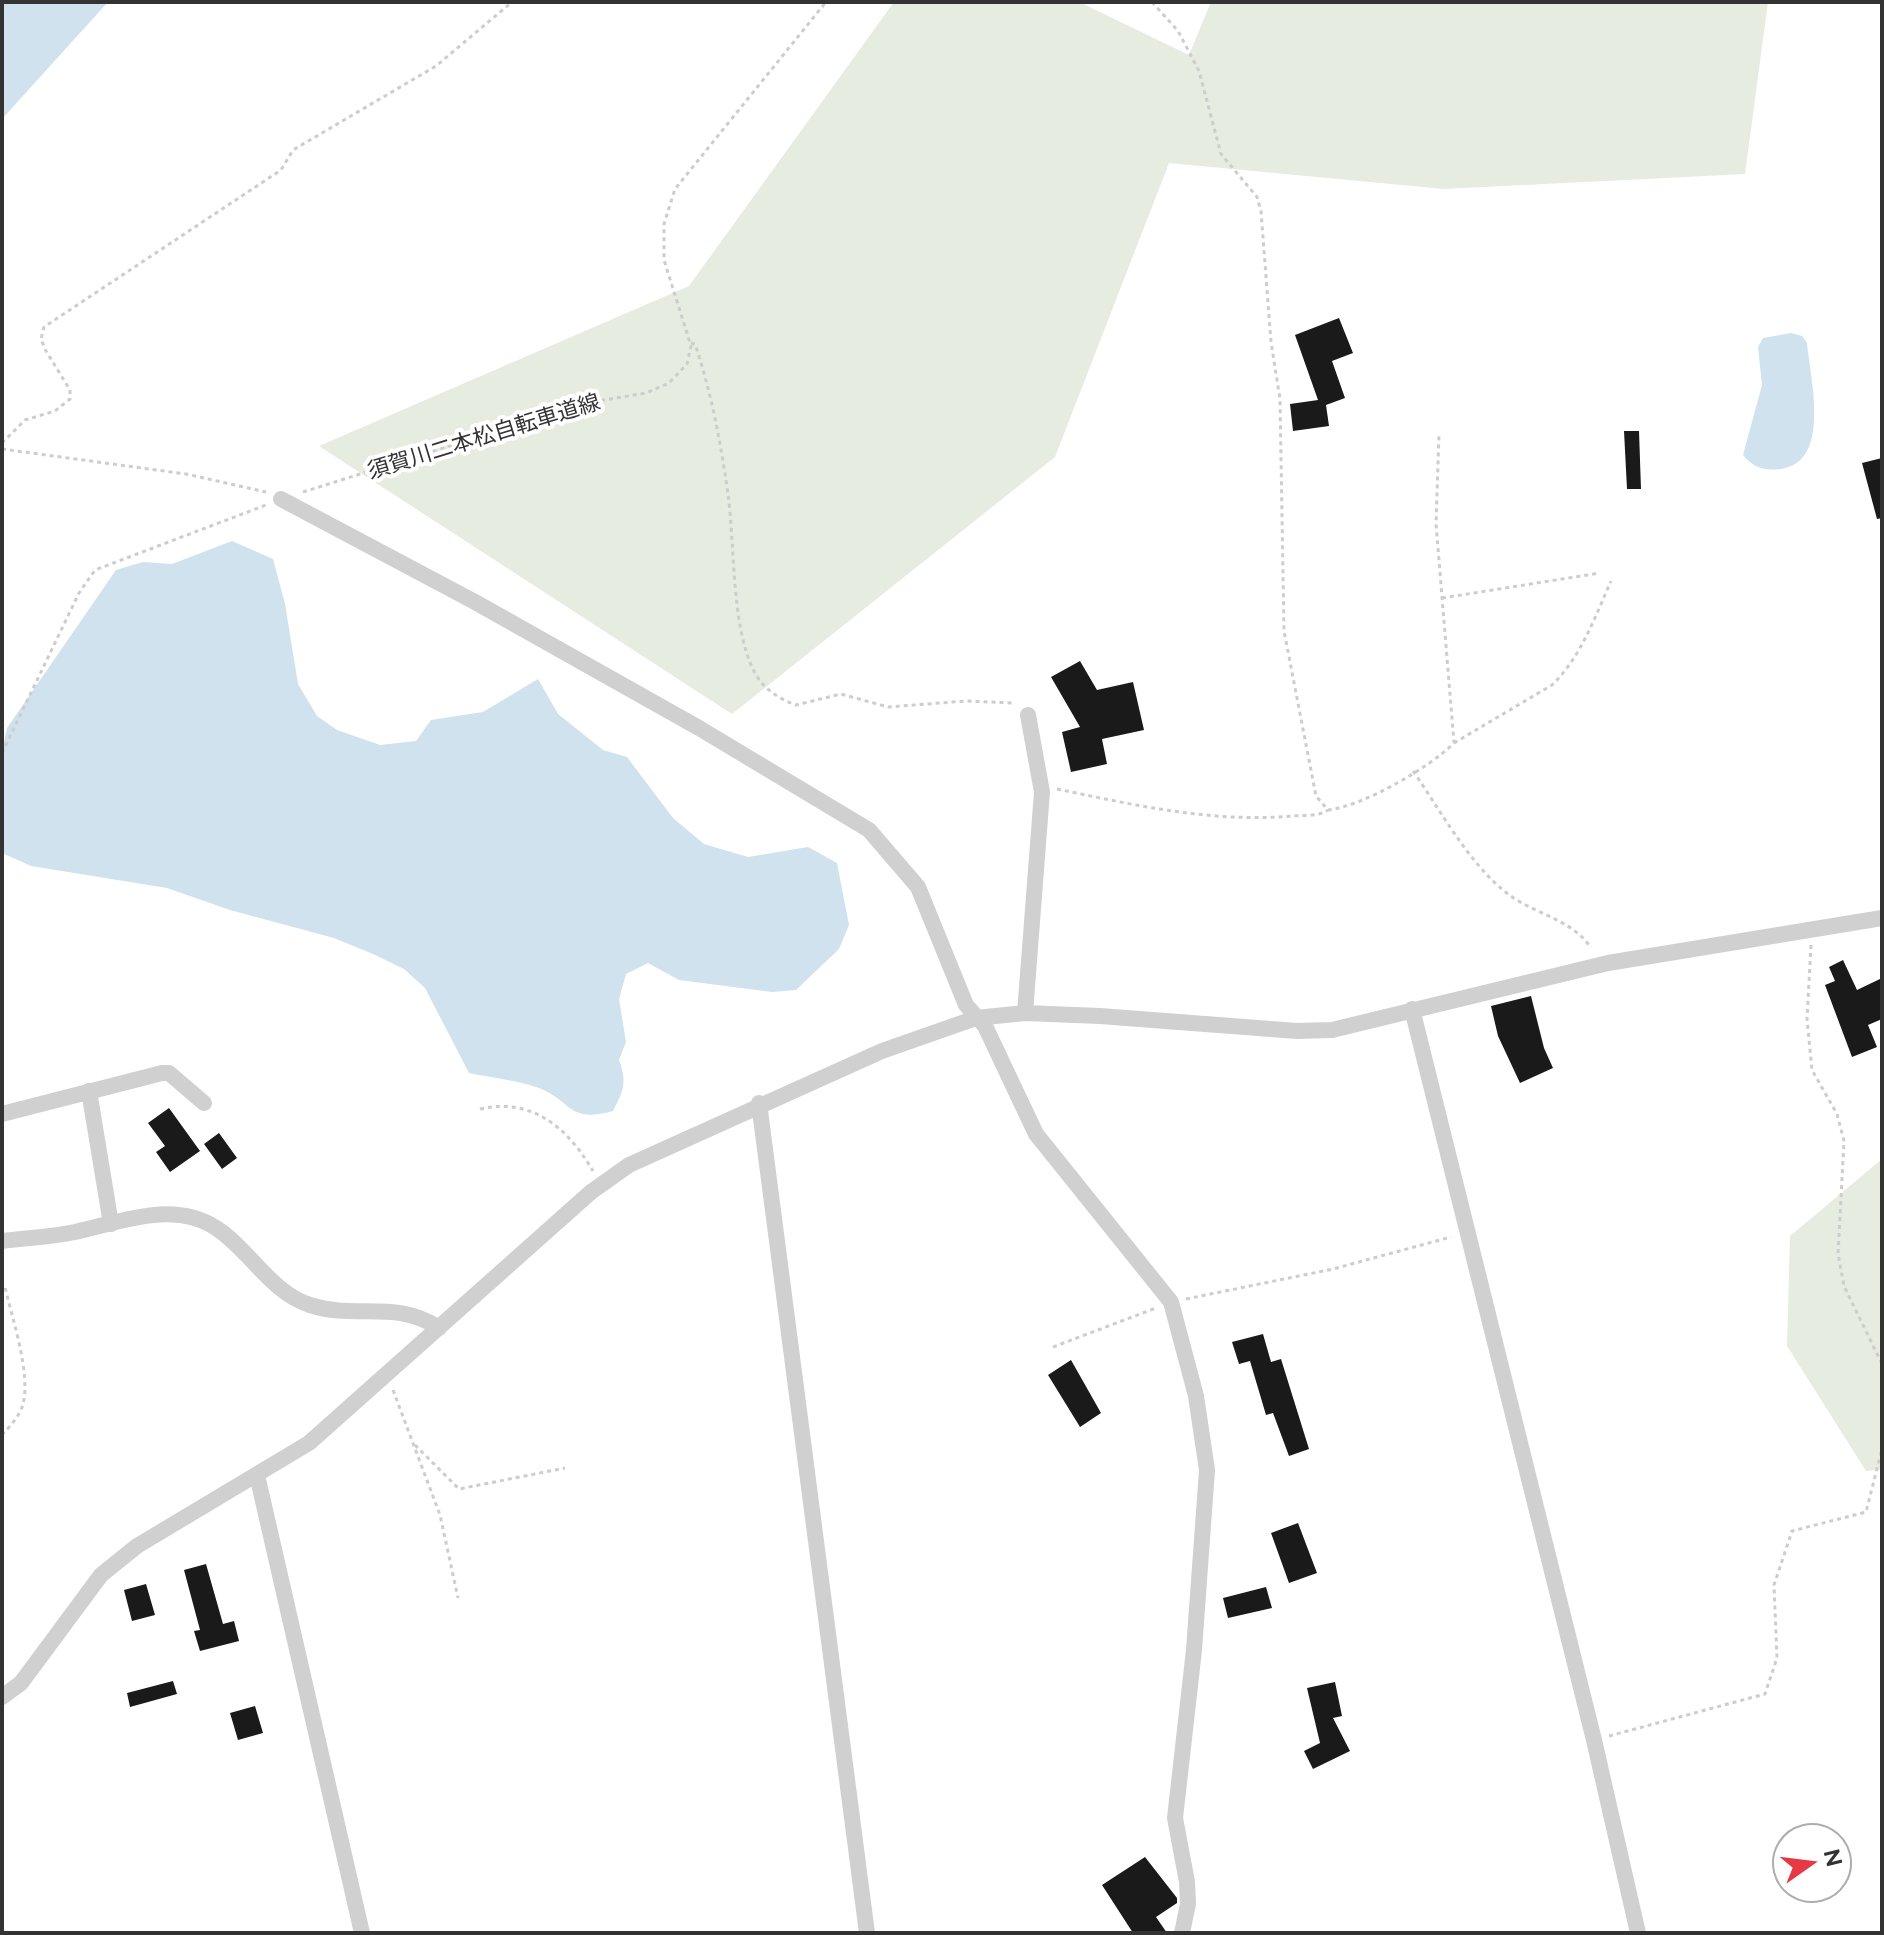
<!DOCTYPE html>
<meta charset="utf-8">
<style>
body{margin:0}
#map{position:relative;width:1884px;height:1935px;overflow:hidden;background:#fff;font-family:Raleway,sans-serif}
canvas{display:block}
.frame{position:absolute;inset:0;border:4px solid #333;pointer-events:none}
.north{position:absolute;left:1772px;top:1823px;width:80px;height:80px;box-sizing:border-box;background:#fff;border:2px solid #adadad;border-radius:50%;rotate:76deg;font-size:22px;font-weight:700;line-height:32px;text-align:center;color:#333}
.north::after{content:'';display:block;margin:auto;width:28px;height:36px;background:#e63946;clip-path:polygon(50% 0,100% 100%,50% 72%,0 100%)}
</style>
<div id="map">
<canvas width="1884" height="1935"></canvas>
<div class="frame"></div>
<div class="north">N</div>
</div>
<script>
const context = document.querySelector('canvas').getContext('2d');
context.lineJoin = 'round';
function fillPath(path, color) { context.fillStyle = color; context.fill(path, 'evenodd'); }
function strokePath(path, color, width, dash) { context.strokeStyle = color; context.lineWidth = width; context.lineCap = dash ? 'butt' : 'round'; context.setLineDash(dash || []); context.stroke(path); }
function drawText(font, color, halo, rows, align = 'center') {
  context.font = font + ' Raleway,"Noto Sans JP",sans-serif'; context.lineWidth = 8; context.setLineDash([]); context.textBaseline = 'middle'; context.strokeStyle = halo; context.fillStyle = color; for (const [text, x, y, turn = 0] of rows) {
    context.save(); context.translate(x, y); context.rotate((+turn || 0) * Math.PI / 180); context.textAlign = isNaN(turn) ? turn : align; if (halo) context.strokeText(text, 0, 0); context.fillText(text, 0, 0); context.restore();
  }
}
const green = new Path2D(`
 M894,2H1079L1189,55L1211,2H1768L1745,174L1444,189L1169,163L1055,457L732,714L319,446L689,286Z
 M1882,1159V1469L1866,1471L1787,1346L1790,1236Z`);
const water = new Path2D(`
 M2,2H108L2,119Z
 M1791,333L1802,336L1807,343C1810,377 1832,462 1781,469C1764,471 1754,468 1743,455L1762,385L1758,347L1763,338Z
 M232,541L273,559L285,604L298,684L317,716L337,730L380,745L416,741L431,720L483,712L538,679L558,714L603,750L627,757L673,818L704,844L748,857L808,847L837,863L849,925L839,949L796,990L772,992L679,980L648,963L626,974L619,999L626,1042L619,1060C627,1081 624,1091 613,1111C568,1124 571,1100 539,1088C517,1080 492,1078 469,1073L425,988L404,969L373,954L334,938L230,910L167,888L31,866L2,853V751L7,728L116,570L143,562L172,564Z`);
const building = new Path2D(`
 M1339,318L1353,353L1332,361L1345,398L1326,405L1329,426L1293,431L1290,404L1318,400L1295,335Z
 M1624,431H1639L1641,489H1627Z
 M1882,458V518L1877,519L1862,463Z
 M1080,661L1097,690L1133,682L1144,730L1102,739L1107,764L1071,772L1062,732L1080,727L1051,677Z
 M1843,960L1857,990L1882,978V1019L1868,1025L1877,1047L1852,1057L1825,985L1835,981L1829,967Z
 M1531,996L1544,1048L1553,1068L1520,1083L1498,1036L1491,1006Z
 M169,1108L200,1151L170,1172L156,1152L165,1146L148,1123Z
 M219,1133L237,1158L222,1169L204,1144Z
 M1263,1334L1271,1362L1281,1359L1309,1449L1289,1456L1273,1413L1266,1415L1250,1361L1239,1364L1232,1342Z
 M1071,1360L1101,1413L1080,1427L1048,1375Z
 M1298,1523L1317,1573L1289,1583L1271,1533Z
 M206,1564L223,1624L234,1621L239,1641L200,1651L194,1631L200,1630L184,1570Z
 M146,1584L155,1615L132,1621L124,1590Z
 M1266,1587L1272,1608L1228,1618L1223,1598Z
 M173,1681L177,1694L130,1707L127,1693Z
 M1335,1682L1342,1716L1333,1718L1350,1751L1313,1769L1304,1751L1320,1743L1307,1688Z
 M255,1706L263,1733L238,1740L230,1713Z
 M1145,1857L1177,1898V1903L1156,1917L1167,1933H1133L1102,1885Z`);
const path = new Path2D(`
 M1152,2L1178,31L1199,71L1221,154L1257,197L1261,211L1271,342L1280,399L1284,631L1316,796L1328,810C1363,806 1429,768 1454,743L1436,524L1439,434
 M691,343L695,344C711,391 721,444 728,494C735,545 731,626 754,671C762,688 779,699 796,705L841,694L888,707L966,701L1014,703
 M2,443L25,420L55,411L70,399V390L46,351L41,339L44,327L281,170L293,150L436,66L512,2
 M2,449L186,474L266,492
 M303,492L586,403L646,393L669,383L687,364L691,346L664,260V224L675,189L826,2
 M1442,598L1600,573
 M1454,743L1552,685C1581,657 1595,617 1611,581
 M2,753L79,593L95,570L266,505
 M1413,771C1441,811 1469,864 1508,894C1534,914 1572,919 1591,948
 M1057,789C1134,805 1212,823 1292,816C1304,815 1318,817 1328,810
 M1811,945L1807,1019L1812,1070L1837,1114L1844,1141L1838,1254L1844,1286L1882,1364
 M480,1109C532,1097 568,1128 593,1171
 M1186,1299L1333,1269L1451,1237
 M1053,1347L1156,1308
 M393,1390L440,1515L458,1598
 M2,1435C10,1426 20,1416 23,1404C31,1373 12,1318 5,1287
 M415,1445L459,1489L565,1468
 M1609,1736L1765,1694L1777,1658L1774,1585L1792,1531L1866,1512L1882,1449`);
const street = new Path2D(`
 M281,499L475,602L699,728L869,830L918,887L966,1005L985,1026L1036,1134L1171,1302L1196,1396L1207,1470L1194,1650L1175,1818L1187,1882L1188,1904L1182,1933
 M1412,1009L1594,1740L1638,1933
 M1025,1013L1042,792L1028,715
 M89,1091L111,1224
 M759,1103L867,1933
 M2,1114L162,1073H169L204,1103
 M2,1241C26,1238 51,1237 75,1232C121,1222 173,1200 216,1228C249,1249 271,1293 310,1305C356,1320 396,1299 439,1328
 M257,1475L362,1933
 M2,1697L21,1683L101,1575L137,1546L309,1443L591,1192L629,1165L882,1051L976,1018L1025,1013L1100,1016L1297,1031L1332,1030L1608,963L1882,918`);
const streetNames = [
 ["須賀川二本松自転車道線",484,437,-17]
];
fillPath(green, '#e6ecdf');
fillPath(water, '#cfe2ee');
fillPath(building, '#1a1a1a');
strokePath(path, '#cdcdcd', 3, [4, 4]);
strokePath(street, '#d0d0d0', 16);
drawText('22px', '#333', '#fff', streetNames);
</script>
